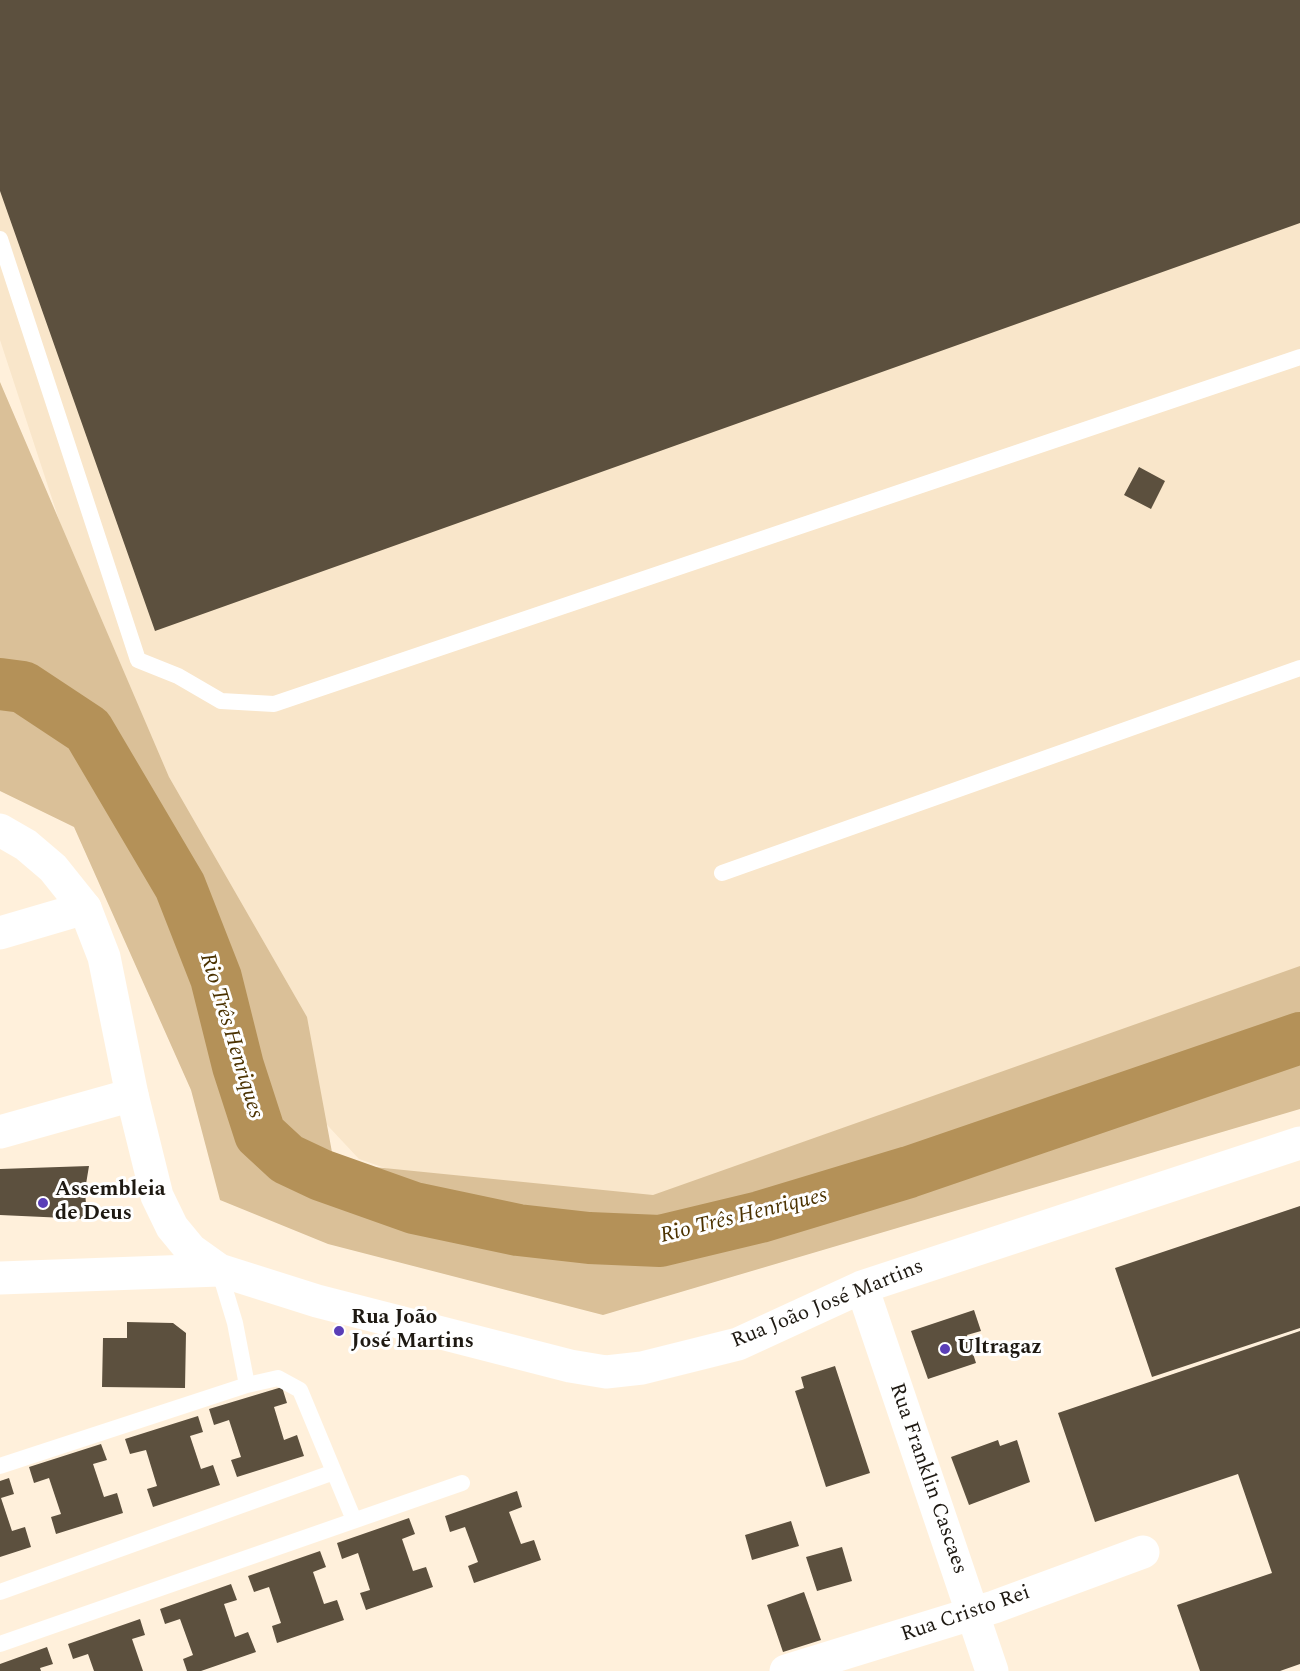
<!DOCTYPE html>
<meta charset="utf-8">
<style>
body{margin:0}
canvas{display:block;background:#fff0db}
</style>
<canvas width="1300" height="1671"></canvas>
<script>
const context = document.querySelector('canvas').getContext('2d');
context.lineJoin = 'round';
function fillPath(path, color) { context.fillStyle = color; context.fill(path, 'evenodd'); }
function strokePath(path, color, width, dash) { context.strokeStyle = color; context.lineWidth = width; context.lineCap = dash ? 'butt' : 'round'; context.setLineDash(dash || []); context.stroke(path); }
function drawText(font, color, halo, rows, align = 'center') {
  context.font = font + ' Spectral,serif'; context.lineWidth = 6; context.setLineDash([]); context.textBaseline = 'middle'; context.strokeStyle = halo; context.fillStyle = color; for (const [text, x, y, turn = 0] of rows) {
    context.save(); context.translate(x, y); context.rotate((+turn || 0) * Math.PI / 180); context.textAlign = isNaN(turn) ? turn : align; if (halo) context.strokeText(text, 0, 0); context.fillText(text, 0, 0); context.restore();
  }
}
const built = new Path2D(`
 M0,0H1300V974L680,1209L405,1175L359,1159L270,1064L144,779L0,340Z`);
const green = new Path2D(`
 M0,382L169,777L307,1017L334,1163L653,1195L1300,966V1109L603,1315L328,1244L220,1200L191,1090L74,827L0,791Z`);
const river = new Path2D(`
 M0,684L23,687L88,730L180,886L216,978L238,1066L260,1134L287,1159L321,1175L414,1208L518,1230L589,1238L660,1241L760,1217L909,1172L1300,1038`);
const building = new Path2D(`
 M0,0H1300V223L155,631L0,191Z
 M1139,467L1165,481L1151,509L1124,495Z
 M89,1166L85,1190L87,1219L0,1215V1169Z
 M1300,1206V1328L1152,1377L1115,1268Z
 M974,1310L981,1331L967,1335L976,1363L928,1379L911,1331Z
 M127,1322L173,1323L186,1333L185,1388L102,1387L103,1338H127Z
 M1300,1331V1664L1280,1671H1200L1177,1605L1272,1573L1238,1474L1095,1522L1058,1413Z
 M835,1366L870,1473L826,1487L795,1391L804,1388L801,1377Z
 M282,1387L287,1403L274,1407L284,1440L297,1435L304,1456L237,1477L231,1460L241,1457L229,1420L214,1425L209,1409Z
 M198,1416L203,1432L190,1436L201,1469L213,1465L220,1485L153,1507L147,1489L157,1486L146,1450L130,1454L125,1439Z
 M998,1440L1000,1446L1017,1440L1030,1482L969,1505L951,1457Z
 M101,1444L107,1460L93,1464L104,1497L117,1493L123,1513L56,1534L51,1517L61,1514L49,1478L34,1483L29,1467Z
 M9,1478L14,1494L1,1498L12,1531L25,1527L31,1547L0,1557V1481Z
 M517,1491L522,1507L509,1512L521,1544L534,1540L541,1560L474,1583L468,1566L478,1562L465,1527L450,1532L445,1516Z
 M409,1518L415,1534L402,1539L413,1571L426,1567L433,1587L366,1610L360,1593L370,1590L358,1553L342,1559L337,1543Z
 M791,1521L799,1546L752,1560L745,1535Z
 M842,1547L852,1581L817,1591L806,1557Z
 M320,1551L326,1567L313,1572L324,1604L337,1600L344,1620L277,1643L272,1626L281,1623L269,1587L254,1592L248,1576Z
 M231,1584L237,1600L224,1604L235,1637L248,1632L256,1652L201,1671H187L183,1659L193,1655L180,1619L165,1624L160,1609Z
 M804,1592L821,1640L783,1652L767,1605Z
 M140,1619L145,1635L132,1639L143,1671H94L88,1654L73,1659L68,1644Z
 M47,1647L53,1664L40,1668L41,1671H0V1664Z`);
const lane = new Path2D(`
 M0,239L138,660L178,676L221,701L274,704L1300,357
 M722,873L1300,668
 M219,1270L235,1323L247,1385
 M0,1466L247,1385L278,1378L300,1390L354,1520
 M0,1592L334,1472
 M0,1644L462,1483`);
const street = new Path2D(`
 M0,933L85,908
 M0,1132L132,1095
 M0,1278L219,1270
 M786,1671L994,1607L1143,1552`);
const secondary = new Path2D(`
 M0,830L26,845L53,868L85,908L104,957L132,1095L157,1196L172,1227L191,1250L219,1270L317,1301L570,1366L606,1372L642,1368L738,1344L862,1287L1300,1143
 M862,1287L992,1671`);
const markers = [
 [43,1203,6,"#5a3eb7"],
 [339,1331,6,"#5a3eb7"],
 [945,1349,6,"#5a3eb7"]
];
const poiNames = [
 ["Assembleia",55,1191],
 ["de Deus",55,1215],
 ["Rua João",351,1319],
 ["José Martins",351,1343],
 ["Ultragaz",957,1349]
];
const streetNames = [
 ["Rua João José Martins",828,1305,-22],
 ["Rua Franklin Cascaes",927,1479,71],
 ["Rua Cristo Rei",966,1615,-19]
];
const waterNames = [
 ["Rio Três Henriques",230,1036,73],
 ["Rio Três Henriques",744,1217,-14]
];
fillPath(built, '#f9e6ca');
fillPath(green, '#dac098');
strokePath(river, '#b49158', 52);
fillPath(building, '#5c503e');
strokePath(lane, '#fff', 16);
strokePath(street, '#fff', 33);
strokePath(secondary, '#fff', 33);
for (const [x, y, r, color] of markers) { const dot = new Path2D(); dot.arc(x, y, r, 0, 2 * Math.PI); context.fillStyle = color; context.fill(dot); strokePath(dot, '#fff', 2); }
drawText('bold 21px', '#1e1912', '#fff', poiNames, 'left');
drawText('21px', '#1e1912', '#fff', streetNames);
drawText('italic 22px', '#4b3201', '#fff', waterNames);
</script>
